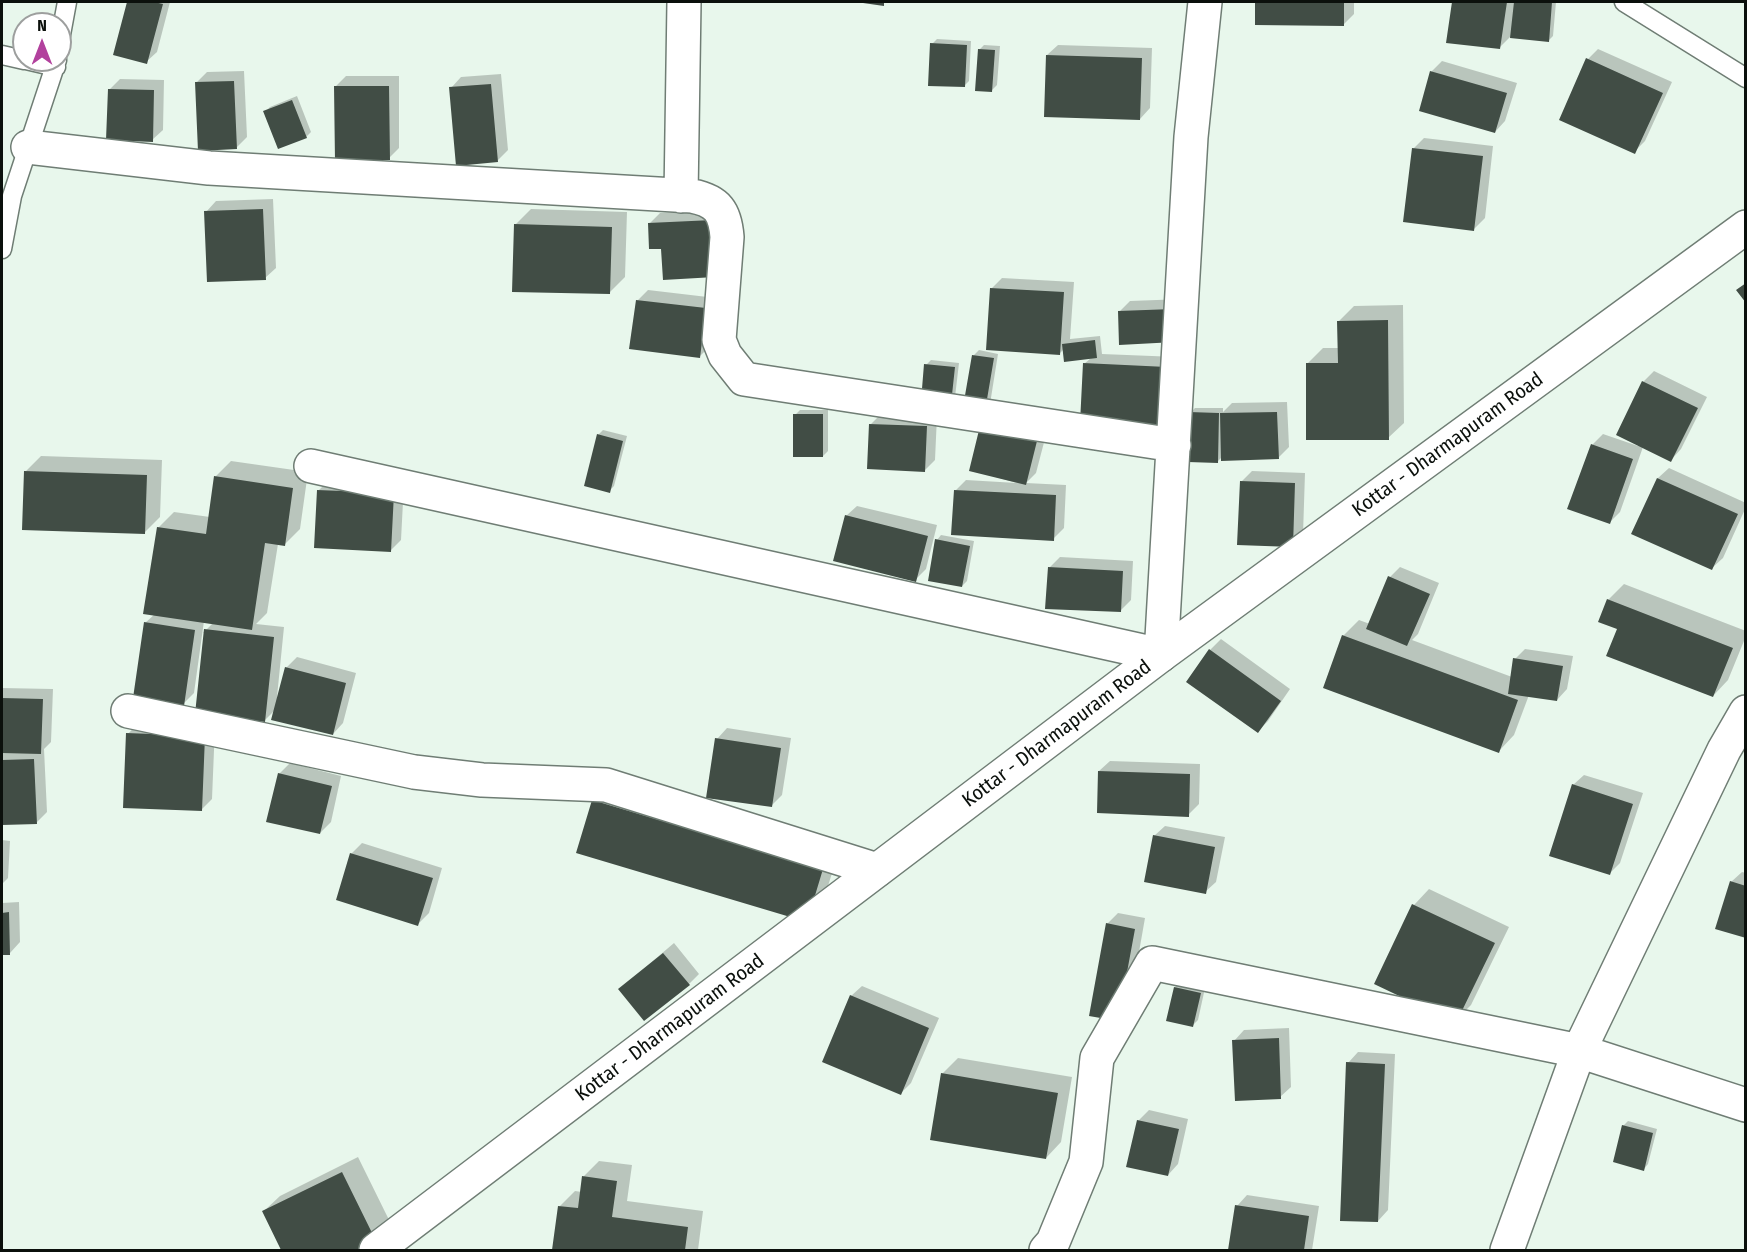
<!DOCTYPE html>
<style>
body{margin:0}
#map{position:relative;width:1747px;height:1252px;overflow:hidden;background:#e8f7ec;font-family:"Fira Sans Condensed",sans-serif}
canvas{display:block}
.frame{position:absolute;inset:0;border:3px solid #0b100c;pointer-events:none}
.north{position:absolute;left:12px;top:12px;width:60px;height:60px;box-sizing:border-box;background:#fff;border:2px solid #9d9f9e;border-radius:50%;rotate:0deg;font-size:16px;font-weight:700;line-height:24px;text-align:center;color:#0b100c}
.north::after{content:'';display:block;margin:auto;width:21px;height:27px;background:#b2419d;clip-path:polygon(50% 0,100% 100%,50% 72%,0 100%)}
</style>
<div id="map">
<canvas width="1747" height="1252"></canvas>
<div class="frame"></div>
<div class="north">N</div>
</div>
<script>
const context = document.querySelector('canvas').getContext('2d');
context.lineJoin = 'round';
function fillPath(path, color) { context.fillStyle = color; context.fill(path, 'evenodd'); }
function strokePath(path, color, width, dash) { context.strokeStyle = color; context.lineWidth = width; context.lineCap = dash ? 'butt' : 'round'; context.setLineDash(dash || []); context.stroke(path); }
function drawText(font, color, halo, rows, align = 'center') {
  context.font = font + ' "Fira Sans Condensed",sans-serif'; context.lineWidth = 6; context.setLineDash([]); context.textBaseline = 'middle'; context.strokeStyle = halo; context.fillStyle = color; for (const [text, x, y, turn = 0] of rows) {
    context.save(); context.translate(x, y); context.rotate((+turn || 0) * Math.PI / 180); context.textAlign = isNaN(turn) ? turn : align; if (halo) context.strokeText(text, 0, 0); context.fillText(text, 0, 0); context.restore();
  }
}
const shadow = new Path2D(`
 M128,2H170L157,52L146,62L114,54Z
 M1257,2H1354V14L1343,25L1256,24Z
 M1453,2H1556L1553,36L1548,41L1510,37L1500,47L1448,41Z
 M937,39L971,41L969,81L964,86L932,44Z
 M984,45L1000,46L997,85L992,90L979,50Z
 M1058,45L1152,48L1150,108L1140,119L1047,55Z
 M1598,49L1672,82L1645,141L1634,152L1588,59Z
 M1442,61L1517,83L1505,121L1495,132L1431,72Z
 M244,71L247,137L236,148L196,83L207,72Z
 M501,74L508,150L497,161L451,88L461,77Z
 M346,76H399V148L389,158L335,87Z
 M120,79L164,80L163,130L152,140L110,89Z
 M297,96L311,132L306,137L265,112L270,107Z
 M1424,138L1493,146L1485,218L1474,229L1413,149Z
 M273,199L276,268L265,278L206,212L216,201Z
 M531,209L627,212L625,277L609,293L515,225Z
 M723,210L663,247L649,224L660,213Z
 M1002,278L1074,282L1070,339L1100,336L1102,354L1177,357L1174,414L1084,364L1091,358L1064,349L1059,354L991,289Z
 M648,290L716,298L710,346L700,356L637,301Z
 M1183,299L1185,330L1119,312L1130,301Z
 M1403,305L1404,423L1388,438L1307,364L1323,348H1339V321L1354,306Z
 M979,350L998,354L990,404L985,409L974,355Z
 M931,360L959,363L955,397L950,402L926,365Z
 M1654,371L1707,397L1681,449L1671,460L1643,447L1620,512L1610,522L1569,508L1593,444L1603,434L1638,446L1643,382Z
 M1287,402L1289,447L1278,458L1223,456L1217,462L1190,413L1195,408H1223V412L1232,403Z
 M800,410H828V451L823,456L795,415Z
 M881,414L937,416L935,460L925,470L870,425Z
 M603,430L627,436L614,486L609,491L598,435Z
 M1047,431L1036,473L1026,483L1066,485L1064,528L1053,539L955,491L966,480L1017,483L971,470Z
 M41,456L162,460L160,517L144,533L26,471Z
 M231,461L308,472L300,529L284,545L278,544L267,613L256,624L284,627L277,697H278L286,668L297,657L356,673L343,723L333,734L275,710L265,720L205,633H203L213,623L204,621L194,693L183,704L145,623L155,614L158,528L174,512L210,517L216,476Z
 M1669,468L1746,503V507L1723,558L1712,568L1633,533L1658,478Z
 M1252,471L1305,473L1303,535L1292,545L1241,482Z
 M329,480L404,483L401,540L391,550L318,491Z
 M857,506L937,525L926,569L915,580L846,516Z
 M941,535L974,541L967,581L962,586L937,540Z
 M1060,557L1133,561L1131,600L1120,611L1049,568Z
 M1400,567L1439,583L1418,634L1412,640L1512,677L1515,659L1525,649L1573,656L1567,689L1557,700L1529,695L1514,735L1499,751L1343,636L1359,620L1370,624L1390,577Z
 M1624,584L1746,631V636L1728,680L1713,696L1619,628L1608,600Z
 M1221,639L1290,689L1268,721L1258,731L1210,650Z
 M2,688L53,689L51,742L44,749L47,812L36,823L2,824Z
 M138,723L215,726L212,799L202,809L128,734Z
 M727,728L791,738L782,795L771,806L717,739Z
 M1110,761L1200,764L1199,804L1188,815L1099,771Z
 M290,763L341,776L331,822L320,833L279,774Z
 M1584,775L1643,793L1620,863L1610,873L1573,785Z
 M609,785L838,854L822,905L593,801Z
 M1165,826L1225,837L1216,882L1205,892L1154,836Z
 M2,840L10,841L8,878L2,884Z
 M362,843L442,868L429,913L418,924L351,854Z
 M1742,872L1746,873V936L1731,882Z
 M1429,889L1509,927L1471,1005L1455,1021L1414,905Z
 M19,902L20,942L10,953H2V903Z
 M1118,913L1145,918L1129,1009L1107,924Z
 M674,943L699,974L689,984L620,989Z
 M1180,982L1205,988L1198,1020L1193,1025L1175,987Z
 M862,986L939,1018L911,1083L901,1093L851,996Z
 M1289,1028L1291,1087L1280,1097L1234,1041L1244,1030Z
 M1358,1052L1395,1054L1388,1210L1378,1221L1348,1063Z
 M958,1058L1072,1077L1061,1142L1046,1158L942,1074Z
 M1149,1110L1188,1119L1178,1164L1168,1175L1138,1121Z
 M1628,1121L1657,1129L1648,1164L1644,1169L1623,1126Z
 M358,1157L392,1226L376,1241L357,1250H283L264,1211L280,1196Z
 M599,1161L632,1165L627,1201L703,1211L698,1250H553L559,1207L575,1191L582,1192L584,1176Z
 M1247,1195L1319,1206L1312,1250H1230L1237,1206Z`);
const building = new Path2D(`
 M127,2H154L163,4L147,64L113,55Z
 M856,2H884V6Z
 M1255,2H1344V26L1255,25Z
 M1452,2H1507L1500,49L1446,43Z
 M1514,2H1552L1549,42L1510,38Z
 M930,43L967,45L965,87L928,86Z
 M978,49L995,50L992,92L975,91Z
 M1046,55L1142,58L1140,120L1044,117Z
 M1586,58L1663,93L1635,154L1559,120Z
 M1430,71L1507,93L1495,133L1419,111Z
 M234,81L237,149L198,151L195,82Z
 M491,84L498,162L456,166L449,87Z
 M334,86H389L390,160L335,161Z
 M108,89L154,90L153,142L106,140Z
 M292,100L307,138L278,149L263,111Z
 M1412,148L1483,156L1474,231L1403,222Z
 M263,209L266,280L207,282L204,211Z
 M713,220L715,277L663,280L661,249H649L648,223Z
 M514,224L612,227L610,294L512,292Z
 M1746,283V303L1736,290Z
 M990,288L1064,292L1060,355L986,350Z
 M636,300L706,308L700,358L629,349Z
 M1173,309L1175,342L1119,345L1118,311Z
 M1388,320L1389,440H1306V363H1338L1337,321Z
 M1095,340L1097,358L1064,362L1062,344Z
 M972,355L994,358L985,411L963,407Z
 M1083,363L1167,367L1164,426L1080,423Z
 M924,364L955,367L951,404L921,401Z
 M1642,381L1698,408L1671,462L1616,435Z
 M1189,412L1219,413L1218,463L1188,462Z
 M1277,412L1279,459L1221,461L1220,413Z
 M793,414H823V457H793Z
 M869,424L927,426L925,472L867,469Z
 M980,426L1037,441L1026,485L969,471Z
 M597,434L623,441L610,493L584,486Z
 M1591,444L1633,459L1610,524L1567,509Z
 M24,471L147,475L145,534L22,530Z
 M214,476L293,488L285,546L265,543L252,630L143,614L157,527L206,534Z
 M1657,478L1738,514L1712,570L1631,534Z
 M1240,481L1295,483L1293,547L1237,545Z
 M317,490L394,493L391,552L314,548Z
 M954,490L1056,495L1054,541L951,535Z
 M845,515L928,536L916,582L833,561Z
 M935,539L970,546L962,587L928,581Z
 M1048,567L1123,571L1121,612L1045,609Z
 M1388,576L1430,594L1407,646L1366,629Z
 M1607,599L1733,648L1713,697L1606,656L1617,629L1598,622Z
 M144,622L195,630L184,706L133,698Z
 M204,629L274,637L265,722L195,714Z
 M1342,635L1518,700L1499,753L1323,688Z
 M1209,649L1281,701L1258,733L1186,682Z
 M1513,658L1563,666L1557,701L1508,694Z
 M285,667L346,683L333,735L271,720Z
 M2,698L43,699L41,754L2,753Z
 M126,733L205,736L202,811L123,808Z
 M715,738L781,748L772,807L706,798Z
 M34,759L37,824L2,825V760Z
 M1098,771L1190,774L1189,817L1097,813Z
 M278,773L332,786L320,834L266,822Z
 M1572,784L1633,804L1610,875L1549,856Z
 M592,800L823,869L807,922L576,853Z
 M1153,835L1215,847L1206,894L1144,882Z
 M350,853L433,878L418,926L336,900Z
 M1730,881L1746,886V938L1715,929Z
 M1412,904L1495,943L1456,1023L1374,984Z
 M9,912L10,955H2V913Z
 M1106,923L1135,929L1118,1021L1089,1016Z
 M663,953L690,985L644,1021L618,989Z
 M1174,987L1201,993L1193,1027L1166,1021Z
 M850,995L929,1028L901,1095L822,1062Z
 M1279,1038L1281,1099L1235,1101L1232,1040Z
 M1346,1062L1385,1064L1378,1222L1340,1221Z
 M941,1073L1058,1093L1046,1159L930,1140Z
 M1137,1120L1179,1129L1168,1176L1126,1167Z
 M1622,1125L1653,1133L1644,1171L1613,1162Z
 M342,1172L377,1243L360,1250H281L262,1211Z
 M582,1176L617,1181L612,1217L688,1227L685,1250H552L558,1206L578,1208Z
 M1235,1205L1309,1216L1304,1250H1228Z`);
const service = new Path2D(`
 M1624,2L1746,78
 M60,40L67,2
 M2,55L24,60
 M26,60L56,67
 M2,249L12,196L57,60`);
const minor = new Path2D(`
 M28,147L209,168L692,196C718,201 725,212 727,237L719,340L725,355L744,379L1174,445
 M681,196L684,2
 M311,466L1161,655L1191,137L1205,2
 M128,711L414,772L482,780L606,785L877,870
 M1046,1250L1053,1242L1086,1162L1097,1058L1152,963L1579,1051L1746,1105
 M1507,1250L1579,1051L1724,750L1746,712`);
const secondary = new Path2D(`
 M376,1250L1161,655L1746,227`);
const streetNames = [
 ["Kottar - Dharmapuram Road",1448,445,-36],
 ["Kottar - Dharmapuram Road",1057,734,-37],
 ["Kottar - Dharmapuram Road",670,1028,-37]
];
fillPath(shadow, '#0003');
fillPath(building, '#414d45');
strokePath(service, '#6f7d74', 21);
strokePath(minor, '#6f7d74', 36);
strokePath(secondary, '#6f7d74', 36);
strokePath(service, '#fff', 18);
strokePath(minor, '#fff', 33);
strokePath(secondary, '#fff', 33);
drawText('20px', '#0b100c', '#fff', streetNames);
</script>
